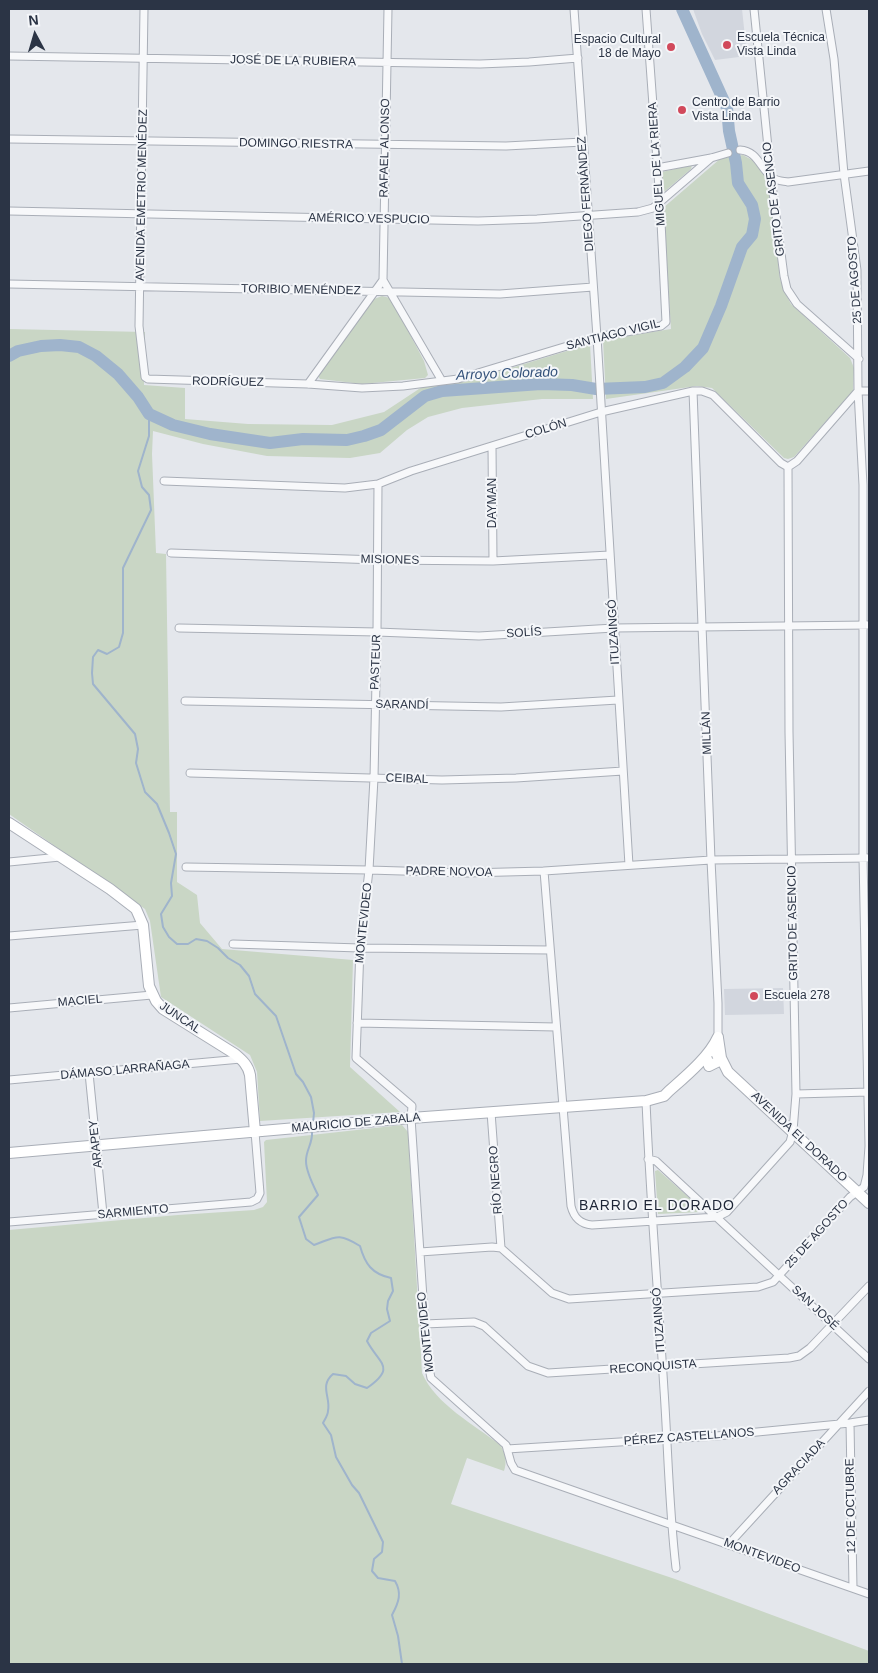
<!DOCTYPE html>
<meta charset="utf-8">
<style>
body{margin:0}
#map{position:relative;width:878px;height:1673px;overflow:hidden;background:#e4e7ec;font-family:Helvetica,sans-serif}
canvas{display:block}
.frame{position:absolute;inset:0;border:10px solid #2b3445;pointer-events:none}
.north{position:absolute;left:10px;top:10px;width:50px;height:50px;-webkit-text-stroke:4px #f4f6f9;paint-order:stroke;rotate:354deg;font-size:14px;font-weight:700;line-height:20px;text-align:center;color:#2b3445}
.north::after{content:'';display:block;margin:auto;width:18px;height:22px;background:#2b3445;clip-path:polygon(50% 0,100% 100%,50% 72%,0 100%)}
</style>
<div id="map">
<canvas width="878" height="1673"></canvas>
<div class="frame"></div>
<div class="north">N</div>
</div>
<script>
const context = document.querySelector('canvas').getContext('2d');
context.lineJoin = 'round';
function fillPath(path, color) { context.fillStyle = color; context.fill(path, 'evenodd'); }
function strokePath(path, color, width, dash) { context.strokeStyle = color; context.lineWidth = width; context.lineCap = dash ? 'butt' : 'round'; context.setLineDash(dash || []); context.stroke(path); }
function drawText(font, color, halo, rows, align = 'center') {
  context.font = font + ' Helvetica,sans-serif'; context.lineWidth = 4; context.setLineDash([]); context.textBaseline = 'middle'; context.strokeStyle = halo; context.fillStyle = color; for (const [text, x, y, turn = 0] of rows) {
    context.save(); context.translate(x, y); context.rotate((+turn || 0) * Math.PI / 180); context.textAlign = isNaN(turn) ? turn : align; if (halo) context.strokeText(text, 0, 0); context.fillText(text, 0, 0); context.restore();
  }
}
const built = new Path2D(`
 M693,9H742L747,56L715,60L702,34Z
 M783,988L784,1014L725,1015L724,989Z`);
const green = new Path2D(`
 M743,155L752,160L769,180L780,279L784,291L791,304L850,358L854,368L853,391L794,457L788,459L784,458L712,388L697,386L606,399L603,340L671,329L663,208L721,158Z
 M692,165L691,169L664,192L662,191V172Z
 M382,296L390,298L394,304L424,361L428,375L425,378L362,384L320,379L317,374L374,299Z
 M9,329L145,332L144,385L185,388V419L248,424L332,425L384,412L422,387L468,381L590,344L593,399H542L462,408L428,417L407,430L380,453L350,458L267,456L203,444L153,431L152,454L156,553L166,554L170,812H177V882L197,895L200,923L222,949L353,960L350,1067L400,1112L260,1121L257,1072L250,1055L161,997L150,921L145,909L9,814Z
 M402,1125L408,1132L422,1373C436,1405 474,1424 500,1445C506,1453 507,1462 504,1471L467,1458L451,1504L675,1579L869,1651V1664H9V1230L178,1215L254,1210L263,1207L267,1202L264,1142L266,1140Z
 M658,1170L702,1209L701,1212L658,1214L655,1171Z`);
const stream = new Path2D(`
 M149,414V436L138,471L142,487L149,495L151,510L123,568V633L119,647L107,654L98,650L93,657L92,673L93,684L135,734L138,749L136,763L145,792L157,804L169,833L176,854L171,883L172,896L161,914L163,927L169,937L177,944H188L196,939L207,941L218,948L228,958L240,965L249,976L255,994L276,1016L296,1074L303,1082L311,1097L314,1113L313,1123
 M312,1131C313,1144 306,1149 306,1161C306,1172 313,1185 318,1195L299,1217L306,1239L314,1245C336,1237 338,1232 360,1246C365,1264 372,1274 391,1278L393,1291L388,1301L387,1309L390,1321L371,1333L367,1341C379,1364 397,1367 367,1388L355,1384L346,1376L333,1374C319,1386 331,1397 328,1411C328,1415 325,1419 323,1423L331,1435L336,1457L352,1485L359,1493L383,1542L382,1552L374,1559L372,1571L378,1578L395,1581C402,1593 399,1602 392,1615L398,1636L402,1664`);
const river = new Path2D(`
 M9,356L18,351L41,346L60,345L79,347L96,356L118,374L138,397L149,414L173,425L210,434L270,443L303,439L347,440L364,436L381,430L425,396L442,391L541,384L572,385L596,389L645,387L663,383L685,367L703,348L721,306L742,247L752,235L755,219L752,205L738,183L736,163L729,131L727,108L682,9`);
const street = new Path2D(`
 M144,9L139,326L145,377L148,379L308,384L362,388L403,386L458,379L597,337L661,326L666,322L660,202L646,9
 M574,9L597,337L629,865
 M754,9L771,177L784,276L787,289L797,304L859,359
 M9,56L480,64L529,62L578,58
 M9,139L506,146L583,142
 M740,150C758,151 760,169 773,178C777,181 783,181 788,182L869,171
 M657,168L711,158L728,153
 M9,211L478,221L537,219L638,212L653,208L711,158
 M383,280L442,381
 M9,284L500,294L593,287
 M308,384L383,280L388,9
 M693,391L711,860L718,1003V1037
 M492,446L493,561
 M788,467L797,461L858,391H869
 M164,481L345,488L378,484L411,471L601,412L693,391H702L713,395L781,463L788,467
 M378,484L377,632L374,778L369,870L360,948L356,1058L412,1106L411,1118L427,1358L431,1378L506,1445L511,1463L515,1470L869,1594
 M171,553L378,560L493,561L610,555
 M179,628L377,632L479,636L614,628L869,625
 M185,701L501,707L618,700
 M190,773L442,780L516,778L623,771
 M9,862L60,857
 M186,867L369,870L468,873L544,871L711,860L869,858
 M544,871L571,1206C574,1218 580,1224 592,1225L717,1217L727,1212L790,1142L793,1131L796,1094L789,732L788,467
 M9,936L143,925
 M233,944L360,948L550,950
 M9,1008L152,995
 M357,1023L556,1027
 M89,1073L103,1214
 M9,1080L241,1059
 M796,1094L869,1092
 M646,1101C650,1197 658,1293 664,1390C668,1449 669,1509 676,1568
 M491,1112L501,1248
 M648,1159L656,1161L869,1359
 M9,1222L251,1202L257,1199L260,1193L255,1132
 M420,1252L492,1247L501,1248L552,1293L569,1299L758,1287L773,1282L850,1197L864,1187L867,1175L869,1146L863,858V485L858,391L857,270L844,174L834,59L826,9
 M424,1324L474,1322L484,1326L528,1366L548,1373L789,1358L799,1356L810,1348L869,1286
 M850,1423L853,1588
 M507,1449L716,1436L850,1423L869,1420
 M729,1544L869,1391`);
const secondary = new Path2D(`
 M9,823L110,889L136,909L143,925L149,986L156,1001L163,1009L235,1054C242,1060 248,1065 250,1075L255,1132
 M718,1038L721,1058L728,1072L869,1203
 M706,1056L709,1066L717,1062L721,1058L717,1055
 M9,1153L411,1118L646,1101L664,1096L669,1091C686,1076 709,1057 718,1037`);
const markers = [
 [727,45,5,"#d1495b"],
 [671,47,5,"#d1495b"],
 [682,110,5,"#d1495b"],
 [754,996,5,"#d1495b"]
];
const poiNames = [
 ["Escuela Técnica",737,38],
 ["Vista Linda",737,52],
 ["Espacio Cultural",661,40,"right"],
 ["18 de Mayo",661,54,"right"],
 ["Centro de Barrio",692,103],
 ["Vista Linda",692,117],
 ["Escuela 278",764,996]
];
const streetNames = [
 ["JOSÉ DE LA RUBIERA",293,61,1],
 ["DOMINGO RIESTRA",296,144,1],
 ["RAFAEL ALONSO",385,148,-89],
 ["MIGUEL DE LA RIERA",657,164,-94],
 ["DIEGO FERNÁNDEZ",586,194,-94],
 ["AVENIDA EMETRIO MENÉDEZ",142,195,-89],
 ["GRITO DE ASENCIO",774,199,-97],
 ["AMÉRICO VESPUCIO",369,219,1],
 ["25 DE AGOSTO",855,280,-94],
 ["TORIBIO MENÉNDEZ",301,290,1],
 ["SANTIAGO VIGIL",613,335,-14],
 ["RODRÍGUEZ",228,382,1],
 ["COLÓN",546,429,-17],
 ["DAYMAN",493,503,-90],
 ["MISIONES",390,560,1],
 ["ITUZAINGÓ",614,632,-93],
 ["SOLÍS",524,633,-4],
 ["PASTEUR",376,662,-88],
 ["SARANDÍ",402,705,1],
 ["MILLÁN",707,733,-92],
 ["CEIBAL",407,779,2],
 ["PADRE NOVOA",449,872,1],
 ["MONTEVIDEO",364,923,-84],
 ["GRITO DE ASENCIO",793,923,-91],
 ["MACIEL",80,1001,-5],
 ["JUNCAL",180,1018,34],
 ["DÁMASO LARRAÑAGA",125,1070,-5],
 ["MAURICIO DE ZABALA",356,1123,-5],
 ["AVENIDA EL DORADO",799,1137,43],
 ["ARAPEY",96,1144,-96],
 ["RÍO NEGRO",496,1180,-94],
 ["SARMIENTO",133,1212,-5],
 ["25 DE AGOSTO",817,1234,-48],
 ["SAN JOSÉ",815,1308,43],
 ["ITUZAINGÓ",659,1320,-94],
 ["MONTEVIDEO",426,1332,-96],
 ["RECONQUISTA",653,1367,-4],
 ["PÉREZ CASTELLANOS",689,1437,-4],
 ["AGRACIADA",799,1467,-47],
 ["12 DE OCTUBRE",851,1506,-91],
 ["MONTEVIDEO",762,1556,20]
];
const waterNames = [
 ["Arroyo Colorado",507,374,-2]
];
const neighbourhoodNames = [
 ["BARRIO EL DORADO",657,1206]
];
fillPath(built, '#d2d6de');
fillPath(green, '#c9d6c5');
strokePath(stream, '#9fb4cc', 2);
strokePath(river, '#9fb4cc', 12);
strokePath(street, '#a9aeb7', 9);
strokePath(secondary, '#a9aeb7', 12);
strokePath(street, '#f7f8fa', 7);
strokePath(secondary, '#fff', 10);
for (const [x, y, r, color] of markers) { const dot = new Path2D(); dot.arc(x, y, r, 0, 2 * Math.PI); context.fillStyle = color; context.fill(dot); strokePath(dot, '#f4f6f9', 2); }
drawText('12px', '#2b3445', '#f4f6f9', poiNames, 'left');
drawText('12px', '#2b3445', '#f4f6f9', streetNames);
drawText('italic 14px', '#34527a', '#f4f6f9', waterNames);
context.letterSpacing = '1px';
drawText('14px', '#1d2536', '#f4f6f9', neighbourhoodNames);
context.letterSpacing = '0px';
</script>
